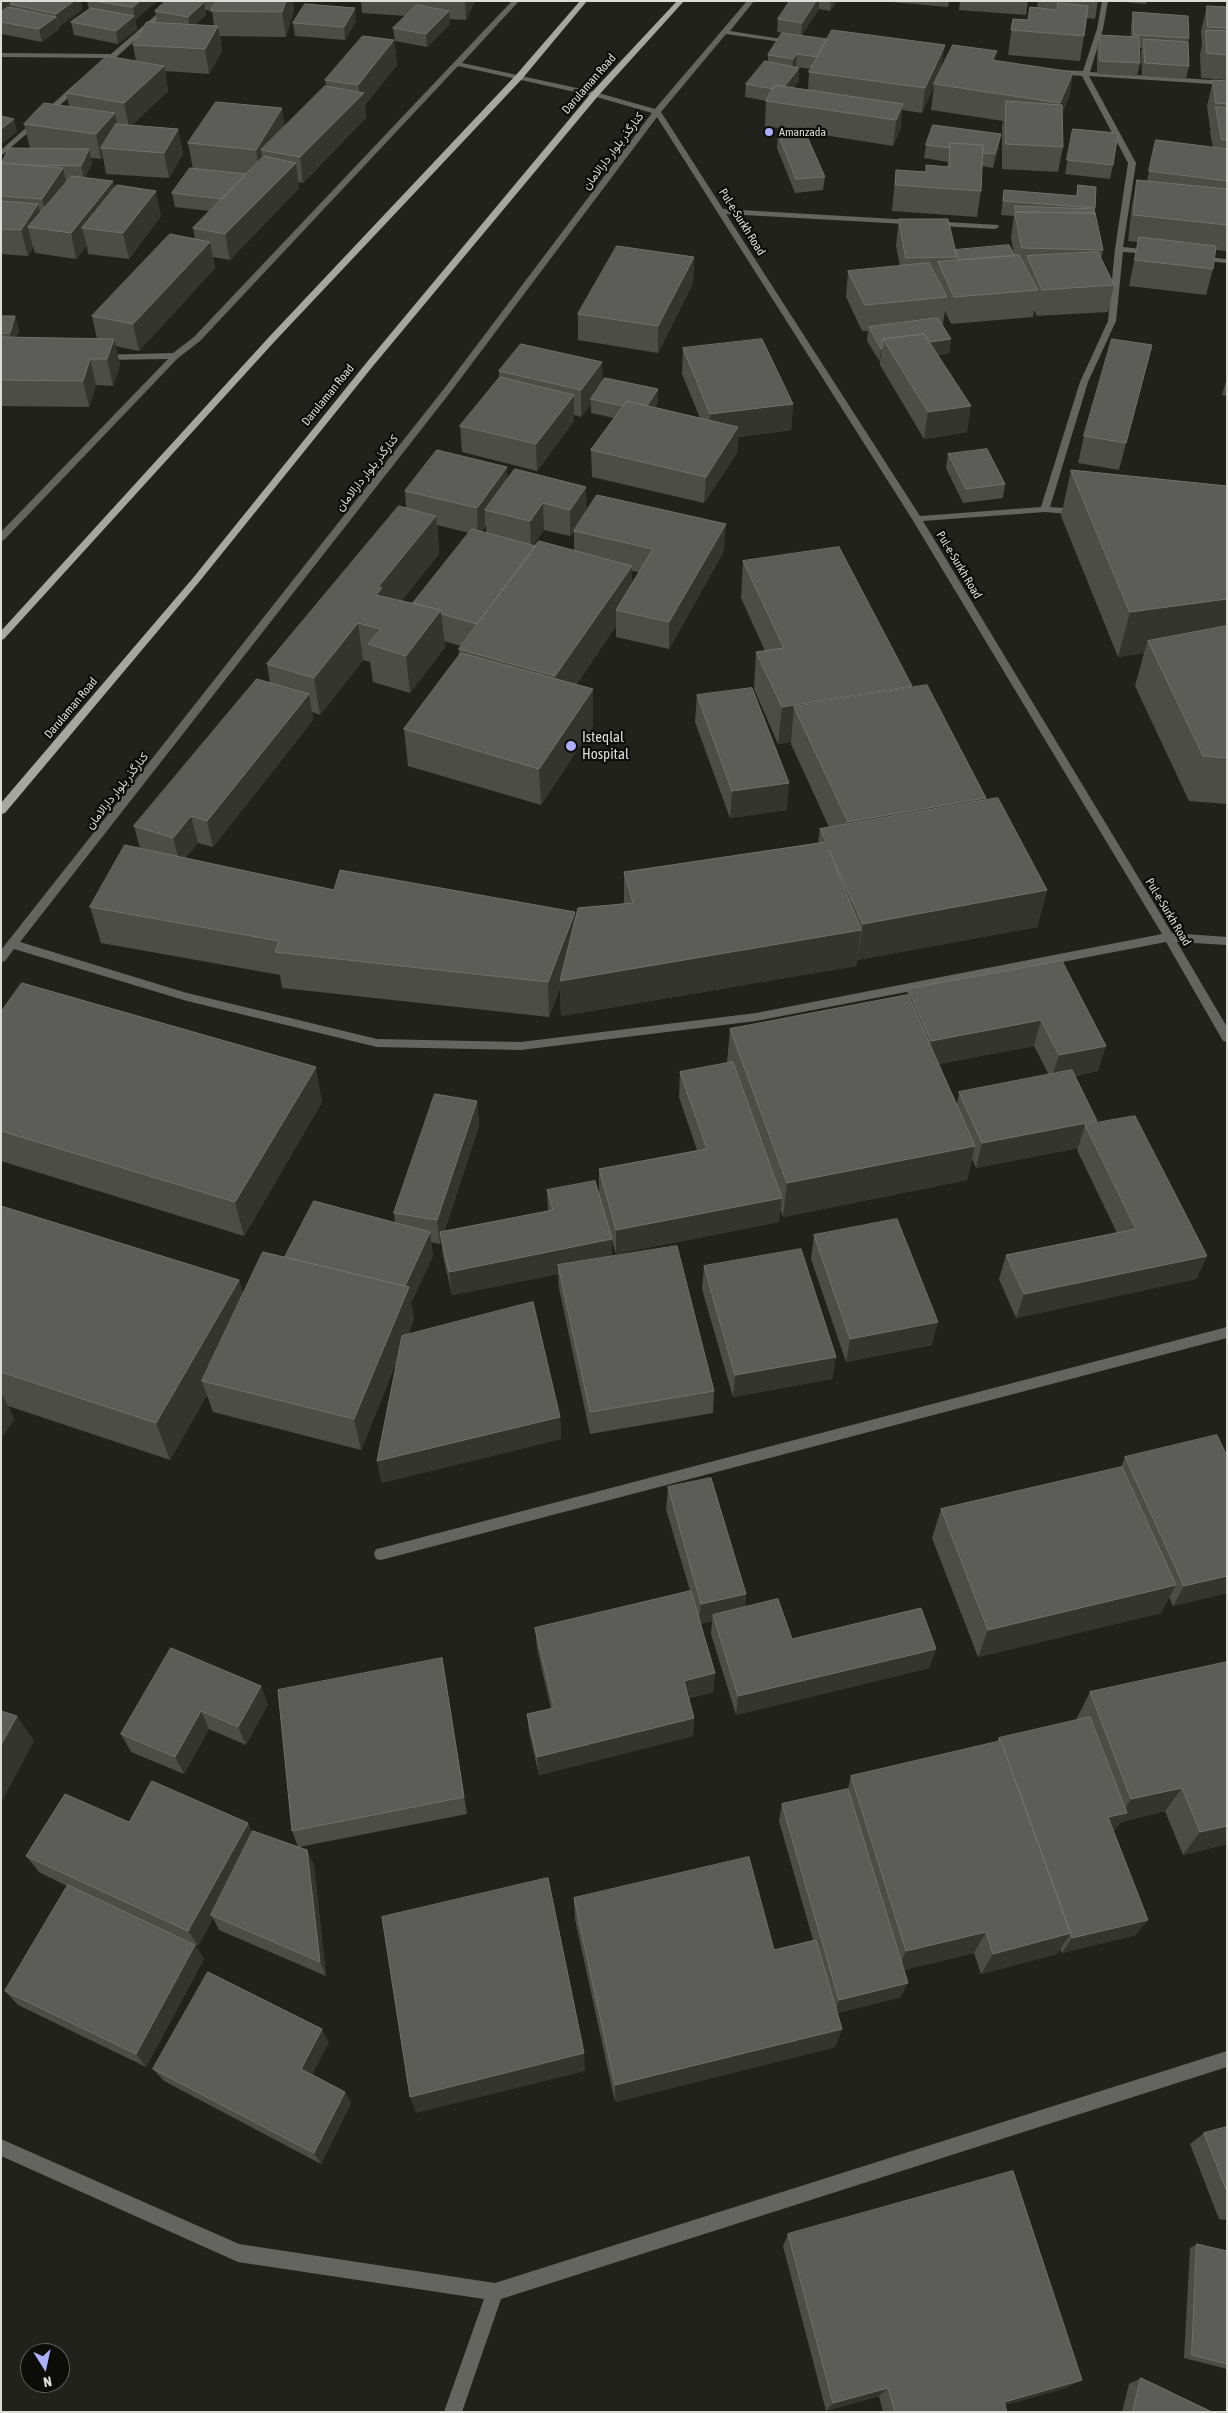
<!DOCTYPE html>
<meta charset="utf-8">
<style>
body{margin:0}
#map{position:relative;width:1228px;height:2413px;overflow:hidden;background:#22221d;font-family:"Asap Condensed",sans-serif}
canvas{display:block}
.frame{position:absolute;inset:0;border:2px solid #dcdcd9;pointer-events:none}
.north{position:absolute;left:20px;top:2343px;width:50px;height:50px;box-sizing:border-box;background:#0c0c09;border:1px solid #5f5f5c;border-radius:50%;rotate:170deg;font-size:14px;font-weight:700;line-height:20px;text-align:center;color:#dcdcd9}
.north::after{content:'';display:block;margin:auto;width:18px;height:22px;background:#acaffb;clip-path:polygon(50% 0,100% 100%,50% 72%,0 100%)}
</style>
<div id="map">
<canvas width="1228" height="2413"></canvas>
<div class="frame"></div>
<div class="north">N</div>
</div>
<script>
const context = document.querySelector('canvas').getContext('2d');
context.lineJoin = 'round';
function fillPath(path, color) { context.fillStyle = color; context.fill(path, 'evenodd'); }
function strokePath(path, color, width, dash) { context.strokeStyle = color; context.lineWidth = width; context.lineCap = dash ? 'butt' : 'round'; context.setLineDash(dash || []); context.stroke(path); }
function drawText(font, color, halo, rows, align = 'center') {
  context.font = font + ' "Asap Condensed",Vazirmatn,sans-serif'; context.lineWidth = 4.5; context.setLineDash([]); context.textBaseline = 'middle'; context.strokeStyle = halo; context.fillStyle = color; for (const [text, x, y, turn = 0] of rows) {
    context.save(); context.translate(x, y); context.rotate((+turn || 0) * Math.PI / 180); context.textAlign = isNaN(turn) ? turn : align; if (halo) context.strokeText(text, 0, 0); context.fillText(text, 0, 0); context.restore();
  }
}
const minor = new Path2D(`
 M172,1H179L102,70L95,68L106,58L1,57V53L111,54Z
 M512,1H519L462,63L595,92L655,109L747,1H754L730,31L794,41L798,43L796,44L726,34L661,112L723,209L998,225L999,227L995,229L726,214L920,516L1041,507L1080,382L1108,321L1115,249L1128,163L1082,76L1057,74L1053,72L1057,70L1083,71L1097,29L1102,1H1108L1103,29L1090,72L1227,81V85L1089,76L1136,163L1123,247L1151,250L1155,252L1151,254L1123,252L1116,321L1088,382L1050,507L1078,509L1083,512L1078,515L1045,512L923,521L1172,933L1227,937V945L1177,942L1227,1027V1042L1223,1041L1166,942L756,1021L521,1050L377,1047L187,1001L14,949L5,961L1,962V950L443,390L652,113L593,96L458,66L200,341L178,358L4,540L1,541V532L168,359L102,360L98,357L99,355L173,353L194,337ZM657,117L912,519L1162,934L756,1013L521,1042L377,1039L187,993L20,942L449,394Z
 M75,84L82,86L1,156V150Z
 M1195,256L1227,259V263L1198,260H1195Z
 M1227,1327V1338L381,1560L376,1559L374,1554L376,1549L381,1548Z
 M1227,2051V2067L501,2299L462,2412H444L484,2299L238,2262L1,2156V2139L239,2244L495,2283Z`);
const major = new Path2D(`
 M580,1H587L522,79L275,341L4,639L1,640V631L269,337L516,75Z
 M677,1H684L598,96L373,366L199,582L5,813L1,814V803L193,578L367,362L592,92Z`);
const wall = new Path2D(`
 M1,1H81L82,10L58,27L59,29L42,42L1,34Z
 M87,1H156V2L135,20L137,29L118,44L74,35L71,22L89,9Z
 M166,1H293L294,10L286,37L220,36L222,51L209,74L165,71L168,91L132,125L178,129L183,154L169,178L106,174L103,157L101,159L90,158L92,163L85,178L115,188L161,216L129,259L88,254L87,246L76,259L35,253L33,247L28,256L1,254V163L30,148L24,124L69,106L66,93L136,61L133,45L157,23L155,11ZM205,10L212,11L214,26L195,25L206,15Z
 M361,1H475L466,20L449,19L450,24L427,47L395,41L393,28L406,16L362,13Z
 M790,1H836L835,4L830,11L819,9L801,36L941,69L995,61L1073,72L1069,97L1062,113L1063,147L1058,172L1002,169V127L1003,121L931,110L934,86L922,113L902,110L900,130L893,146L805,132L825,177L823,190L795,193L777,148L778,134L805,132L765,126L766,101L745,97L746,84L768,62V55L788,34L777,32L778,19ZM796,67L811,69L809,72L808,90L793,88L799,81Z
 M891,1H949L948,7L891,2Z
 M960,1H1028L1026,15L959,10Z
 M1038,1H1098L1095,19L1086,18L1084,36L1080,61L1008,55L1013,19L1028,20L1030,7L1037,8Z
 M1113,1H1147L1146,4Z
 M1207,6L1227,7V80L1201,78L1200,55L1202,45L1201,31Z
 M1133,12L1189,38L1188,44L1189,66L1186,79L1142,76L1141,52L1142,48H1139L1140,63L1137,76L1097,74V48L1100,35L1131,37V25Z
 M356,21L345,40L295,36L293,23Z
 M394,40L397,65L365,105L366,118L303,183L298,182L299,188L230,260L213,257L215,268L139,351L115,346L120,365L113,386L96,385L89,407L1,406V316H15L19,330L16,338L97,339L92,316L195,239L193,228L210,211L175,207L172,193L193,169L188,143L285,126L326,86L325,80Z
 M1213,80L1227,81V249L1226,251L1215,250L1213,269L1206,295L1129,286L1138,242L1128,241L1132,205L1137,180L1147,181L1156,140L1213,147L1210,133L1211,128H1210L1207,106Z
 M1073,129L1113,165L1110,179L1065,174Z
 M926,145L999,147L993,168L982,166L981,191L977,217L892,211L896,170L926,172L947,167L948,162L924,158Z
 M1078,185L1095,208V212L1103,250L1101,259L1114,285L1108,312L1037,316L1034,310L1033,317L951,324L945,311L943,324H942L951,339L949,353L938,355L967,432L924,439L880,365V362L867,341L868,331H862L846,297L848,271L900,266L896,245L899,219L955,250L1014,254L1011,238L1014,216L1001,215L1004,190L1076,196Z
 M694,257L693,283L658,353L578,340V314Z
 M1152,345L1119,470L1078,463L1084,436Z
 M683,348L793,404L791,430L738,437L737,453L704,503L592,477L591,450L614,418L591,413V404L581,417L574,415V421L537,471L462,452L460,426L499,378V371L603,382L658,389V403L655,407L700,418L682,374Z
 M1227,378V396L1222,395Z
 M948,454L1005,484L1003,498L963,503L946,468Z
 M1071,470L1227,486V804L1189,801L1135,686L1144,653L1118,657L1061,516Z
 M508,479L587,511L724,551L669,649L616,637V626L576,685L593,726L541,805L408,766L404,729L459,655V649L461,646L444,641L445,647L410,693L373,682L370,662L363,660L320,715L312,712L313,720L213,847L198,843L185,858L334,890L575,919L624,903V872L818,843L820,829L829,827L791,744V742L778,744L754,689L756,652L765,651L741,598L743,561L912,687L1047,890L1037,927L857,960V959L856,966L561,1016L560,988L549,1017L282,988L280,975L101,943L90,907L140,848L134,826L270,683L267,664L406,508L405,491ZM437,525L469,533L413,603L401,601L439,554ZM486,525V533L481,532ZM544,530L570,536L574,532V550L533,545ZM632,571L639,572L632,583Z
 M697,695L787,810L730,818L695,722Z
 M1062,961L1098,1071L1075,1076L1097,1123L1207,1256L1196,1279L1016,1318L999,1279L1006,1255L1117,1233L1077,1150L1078,1148L976,1168L972,1159L967,1180L783,1217L780,1209L779,1222L616,1254L612,1240V1256L714,1391L713,1413L590,1434L559,1288L558,1274L452,1295L443,1256L441,1241L440,1244L431,1242L433,1256L411,1303L414,1319L408,1335L560,1417L561,1439L381,1483L397,1360L361,1450L213,1412L207,1395L170,1460L8,1406L14,1419L1,1439V1206L239,1280L243,1295L285,1257L395,1223L394,1213L477,1101L479,1126L444,1231L548,1211L547,1190L599,1194V1169L697,1150L679,1097L680,1072L727,1063L730,1029L907,995L908,989ZM1034,1046L1049,1075L959,1092L957,1104L938,1064Z
 M1,1012L322,1102L244,1236L1,1161Z
 M814,1235L932,1345L846,1362L811,1259Z
 M704,1266L836,1357L832,1379L733,1397L702,1289Z
 M1227,1456V1593L1173,1606L1169,1597L1161,1613L978,1657L932,1538L941,1509L1121,1467L1125,1457Z
 M668,1487L746,1594L745,1607L792,1639L936,1649L929,1668L736,1715L711,1634L712,1621L700,1624L715,1673L713,1692L689,1698L694,1718L693,1736L539,1775L529,1732L527,1714L551,1709L537,1648L535,1628L690,1591L666,1509Z
 M171,1648L268,1704L246,1745L209,1729L184,1774L131,1752L121,1734Z
 M442,1658L467,1814L299,1847L307,1850L314,1866L326,1976L219,1930L213,1918L198,1946L147,1922L195,1945L204,1959L146,2067L18,2005L5,1991L67,1886L39,1872L26,1856L129,1822L248,1823L252,1834L298,1847L292,1831Z
 M1227,1662V1844L1183,1855L1165,1811L1121,1822L1116,1829L1113,1830L1136,1935L1062,1953L1060,1949L1057,1954L981,1974L974,1953L903,1970L901,1997L837,2013L842,2029L835,2047L615,2102L575,1919L574,1898L774,1950L813,1940L779,1821L782,1804L848,1789L851,1776L997,1742L999,1738L1078,1720L1077,1718L1090,1692Z
 M329,2042L312,2074L345,2092L351,2103L321,2164L164,2081L153,2069Z
 M1227,2127V2220L1219,2219L1190,2144L1204,2133Z
 M788,2234L1066,2388L1005,2405L1007,2412H883L879,2396L826,2411L783,2246Z
 M1197,2244L1227,2251V2369L1184,2358L1190,2248Z
 M1141,2378L1212,2412H1122L1129,2384Z`);
const shadedWall = new Path2D(`
 M2,1H21L10,4L11,9L1,17Z
 M74,1H81L82,10L59,27L56,14Z
 M140,1L156,2L135,20L133,7Z
 M212,1H224L213,12Z
 M286,1H293L294,10L286,37L282,12Z
 M465,1H475L466,20Z
 M816,1H819V9L801,36L802,23Z
 M831,1H836L835,4L830,11Z
 M204,2L206,15L190,30L188,17Z
 M355,8L356,21L345,40L344,27Z
 M449,11L450,24L427,47L426,34Z
 M134,16L137,29L118,44L116,31Z
 M56,17L59,29L42,42L39,29Z
 M218,26L222,51L209,74L205,49Z
 M394,40L397,65L365,105L366,118L303,183L300,157L360,97L358,85Z
 M945,45L941,70L922,113L925,88Z
 M997,51L993,76L992,60Z
 M797,54L796,67L792,72L793,59Z
 M164,66L168,91L129,128L124,103Z
 M799,68V81L780,104L781,91Z
 M1073,72L1069,97L1056,129L1060,103Z
 M903,104L900,130L893,146L896,120Z
 M282,108L286,133L261,150L264,169L260,175L256,150Z
 M115,113L120,138L101,148L103,157L101,159L96,134Z
 M14,119L17,132L1,145V129Z
 M178,129L183,154L169,178L164,153Z
 M1001,134L999,147L993,168L995,154Z
 M89,149L92,163L84,180L81,166Z
 M296,163L299,188L230,260L225,234Z
 M63,168L69,194L48,225L42,199Z
 M113,181L118,207L82,228L87,246L76,259L71,233Z
 M156,191L161,216L129,259L123,233Z
 M38,204L44,229L28,227L33,247L28,256L21,230Z
 M210,242L215,268L139,351L133,324Z
 M694,257L693,283L658,353V326Z
 M15,316L19,330L13,347L10,333Z
 M114,339L120,365L113,386L107,359Z
 M951,339L949,353L896,360L888,348Z
 M1152,345L1145,372L1119,470L1126,443Z
 M882,348L880,362H879L881,349Z
 M90,359L96,385L89,407L83,381Z
 M602,362L603,389L591,399V404L581,417V390Z
 M658,389V403L644,424V410Z
 M574,395V421L537,471L536,444Z
 M793,404L791,430L738,437L737,453L704,503L706,477L709,440L710,414Z
 M971,406L967,432L924,439L928,412Z
 M507,467L509,494L485,510V525L478,535L477,508Z
 M586,487L587,514L570,536V510Z
 M543,503L544,530L531,548L530,521Z
 M436,516L439,554L386,621L376,595L378,587Z
 M726,524L724,551L669,649V622Z
 M632,566V603L616,610V626L557,713L555,676Z
 M1227,599V642L1148,641L1144,653L1118,657L1130,612Z
 M441,610L445,647L410,693L406,656Z
 M358,623L363,660L320,715L314,678Z
 M912,686L906,723L794,707L791,742L778,744L782,707Z
 M593,689V726L541,805L539,769Z
 M309,694L313,720L213,847L207,821Z
 M789,783L787,810L730,818L732,791Z
 M986,798L979,834L843,859L848,822Z
 M191,816L198,843L180,864L173,838Z
 M1047,890L1037,927L857,960L863,924Z
 M575,912L576,948L861,930L856,966L561,1016L560,988L549,1017L548,982Z
 M1041,1020L1034,1046L926,1066L931,1041Z
 M1106,1046L1098,1071L1051,1080L1059,1055Z
 M316,1067L322,1102L244,1236L235,1202Z
 M477,1101L479,1126L442,1240L440,1232L441,1241L440,1244L437,1220Z
 M1097,1121L1092,1139L1085,1125L1078,1148L976,1168L982,1143Z
 M975,1146L967,1180L783,1217L787,1183Z
 M782,1198L779,1222L616,1254V1230Z
 M430,1232L433,1256L411,1303L414,1319L361,1450L354,1419L403,1289Z
 M612,1239V1263L558,1265V1274L452,1295L449,1272Z
 M1207,1256L1196,1279L1016,1318L1024,1294Z
 M239,1280L250,1319L202,1381L207,1395L170,1460L156,1423Z
 M938,1322L932,1345L846,1362L850,1339Z
 M836,1357L832,1379L733,1397L735,1375Z
 M1,1392L14,1419L1,1439Z
 M560,1417L561,1439L381,1483L377,1461Z
 M1227,1576V1593L1173,1606L1184,1586Z
 M1176,1585L1161,1613L978,1657L988,1630Z
 M746,1594L744,1614L713,1615L712,1621L699,1624L701,1604Z
 M936,1649L929,1668L736,1715L738,1696Z
 M715,1673L713,1692L682,1699L684,1681Z
 M261,1686L268,1704L246,1745L238,1727Z
 M201,1711L209,1729L184,1774L175,1757Z
 M17,1716L34,1741L1,1803V1745Z
 M694,1718L693,1736L539,1775L537,1757Z
 M1182,1788L1165,1811L1121,1822L1116,1829L1098,1834L1108,1817L1122,1814L1131,1799Z
 M248,1823L255,1840L211,1915L213,1918L198,1946L188,1931Z
 M1227,1826V1844L1183,1855L1200,1832Z
 M307,1850L314,1866L326,1976L320,1962Z
 M1148,1920L1136,1935L1062,1953L1072,1938Z
 M986,1932L974,1953L897,1971L906,1951Z
 M1071,1933L1057,1954L981,1974L993,1954Z
 M195,1945L204,1959L146,2067L136,2054Z
 M908,1983L901,1997L834,2014L839,2000Z
 M322,2029L329,2042L308,2081L301,2069Z
 M842,2029L835,2047L615,2102V2085Z
 M584,2053L585,2071L416,2113L410,2097Z
 M345,2092L351,2103L321,2164L314,2153Z
 M1082,2380L1066,2388L991,2409L1004,2402Z
 M888,2388L879,2396L826,2411L833,2403Z`);
const building = new Path2D(`
 M14,1H74L56,14L10,4Z
 M94,1H140L133,7Z
 M166,1H197L204,2L188,17L155,11Z
 M215,1H286L282,12L211,11Z
 M790,1H816L802,23L778,19Z
 M1058,3L1088,6L1084,36L1011,30L1013,19L1028,20L1030,7L1057,10Z
 M305,4L355,8L344,27L293,23Z
 M417,5L449,11L426,34L393,28Z
 M1207,6L1227,7V28L1208,27Z
 M8,7L56,17L39,29L1,22V12Z
 M91,8L134,16L116,31L71,22Z
 M1133,12L1188,16L1189,38L1134,35Z
 M147,22L218,26L205,49L133,45Z
 M832,30L945,45L925,88L809,72Z
 M1206,30L1227,31V55L1207,53Z
 M782,33L827,39L817,57L797,54L793,59L768,55Z
 M1100,35L1139,37L1140,63L1100,61Z
 M363,36L394,40L358,85L325,80Z
 M1144,39L1188,42L1189,66L1145,63Z
 M953,45L997,51L992,60L1073,72L1060,103L934,84Z
 M107,56L164,66L124,103L66,93Z
 M765,61L799,68L784,87L775,85L773,89L746,84Z
 M1213,80L1227,81V104L1216,103Z
 M775,85L903,104L896,120L766,101Z
 M325,86L364,93L300,157L261,150Z
 M1006,101L1062,105L1063,147L1006,144Z
 M216,102L282,108L256,150L188,143Z
 M44,103L115,113L96,134L24,124Z
 M1216,107L1227,108V140H1222Z
 M1,116L14,119L1,129Z
 M116,124L178,129L164,153L101,148Z
 M933,125L1001,134L995,154L983,153V145L950,143V148L926,145Z
 M1073,129L1118,133L1113,165L1067,160Z
 M805,132L825,177L796,179L778,134Z
 M1156,140L1227,149V181L1149,171Z
 M950,143L983,145L981,191L895,185L896,170L926,172V165L949,167Z
 M9,148L89,149L81,166L29,165L2,163Z
 M264,156L296,163L225,234L193,228Z
 M1,163L63,168L42,199L1,196Z
 M190,168L246,174L222,199L172,193Z
 M72,176L113,181L71,233L28,227Z
 M1137,180L1227,189V225L1134,215Z
 M117,185L156,191L123,233L82,228Z
 M1078,185L1096,187L1095,208L1003,201L1004,190L1077,196Z
 M1,201L38,204L21,230L1,229Z
 M1015,206L1094,209L1095,215V213L1016,212Z
 M1015,212L1095,213L1103,250L1022,248Z
 M899,219H948L957,257L906,258Z
 M170,234L210,242L133,324L92,316Z
 M1139,237L1216,246L1213,269L1135,260Z
 M1009,245L1015,256L958,260L955,250Z
 M617,246L694,257L658,326L578,314Z
 M1098,252L1114,285L1042,290L1027,256Z
 M1019,255L1038,290L954,297L938,262Z
 M929,263L947,297L865,305L848,271Z
 M1,316H15L10,333H1Z
 M938,318L951,339L930,342L924,334L883,339L882,348L881,349L869,327Z
 M924,334L971,406L928,412L883,339Z
 M1,337L114,339L107,359H90L83,381L1,380Z
 M762,339L793,404L710,414L683,348Z
 M1112,339L1152,345L1126,443L1084,436Z
 M521,344L602,362L581,390L499,371Z
 M500,377L574,395L536,444L460,426Z
 M605,378L658,389L647,406L627,401L623,406L591,399Z
 M627,401L738,427L706,477L591,450Z
 M987,449L1005,484L966,489L948,454Z
 M437,450L507,467L477,508L405,491Z
 M515,469L586,487L570,510L543,503L530,521L485,510Z
 M1071,470L1227,486V599L1130,612Z
 M597,495L726,524L669,622L616,610L653,549L574,531Z
 M399,506L436,516L378,587L382,588L376,595L441,610L406,656L368,644L381,629L358,623L314,678L267,664Z
 M472,529L536,546L477,624L442,614L441,610L413,603Z
 M539,541L632,566L555,676L459,649Z
 M839,547L912,686L782,707L756,652L784,648L743,561Z
 M1227,626V758L1203,756L1148,641Z
 M461,653L593,689L539,769L404,729Z
 M257,679L309,694L207,821L191,816L173,838L134,826Z
 M927,685L986,798L848,822L794,707Z
 M752,688L789,783L732,791L697,695Z
 M998,798L1047,890L863,924L829,850L861,930L560,981L578,908L633,903L624,872L826,842L820,829Z
 M125,845L334,890L340,870L575,912L548,982L275,952L279,941L90,907Z
 M1062,961L1106,1046L1059,1055L1041,1020L931,1041L908,989Z
 M22,983L316,1067L235,1202L1,1131V1012Z
 M908,995L975,1146L787,1183L730,1029Z
 M733,1062L782,1198L616,1230L599,1169L707,1149L680,1072Z
 M1072,1070L1097,1121L982,1143L959,1092Z
 M435,1094L477,1101L437,1220L394,1213Z
 M1135,1116L1207,1256L1024,1294L1006,1255L1136,1229L1085,1125Z
 M595,1181L612,1239L449,1272L440,1232L553,1210L547,1190Z
 M314,1201L430,1232L405,1286L285,1257Z
 M1,1206L239,1280L156,1423L1,1372Z
 M897,1219L938,1322L850,1339L814,1235Z
 M677,1246L714,1391L590,1412L558,1265Z
 M801,1249L836,1357L735,1375L704,1266Z
 M263,1252L409,1287L354,1419L202,1381Z
 M533,1302L560,1417L377,1461L402,1336Z
 M1217,1435L1227,1456V1576L1184,1586L1125,1457Z
 M1122,1467L1176,1585L988,1630L941,1509Z
 M711,1478L746,1594L701,1604L668,1487Z
 M691,1591L715,1673L684,1681L694,1718L537,1757L527,1714L554,1708L535,1628Z
 M778,1599L792,1639L921,1608L936,1649L738,1696L713,1615Z
 M171,1648L261,1686L238,1727L201,1711L175,1757L121,1734Z
 M442,1658L464,1797L292,1831L278,1690Z
 M1227,1662V1826L1200,1832L1182,1788L1131,1799L1090,1692Z
 M1,1711L17,1716L1,1745Z
 M1090,1717L1127,1813L1108,1817L1148,1920L1072,1938L1001,1741H1000L999,1738Z
 M1001,1741L1071,1933L993,1954L986,1932L906,1951L851,1776Z
 M152,1781L248,1823L188,1931L26,1856L65,1794L129,1822Z
 M848,1789L908,1983L839,2000L782,1804Z
 M253,1831L307,1850L320,1962L211,1915Z
 M749,1857L774,1950L816,1940L842,2029L615,2085L574,1898Z
 M548,1878L584,2053L410,2097L382,1917Z
 M68,1885L195,1945L136,2054L5,1991Z
 M208,1972L322,2029L301,2069L345,2092L314,2153L153,2069Z
 M1227,2127V2192L1204,2133Z
 M1013,2171L1082,2380L1004,2402L1007,2412H895L888,2388L833,2403L788,2234Z
 M1197,2244L1227,2251V2364L1192,2355Z
 M1141,2378L1212,2412H1133Z`);
const markers = [
 [769,132,5,"#acaffb"],
 [571,746,6,"#acaffb"]
];
const farStreetnames = [
 ["Darulaman Road",589,84,-49],
 ["کنارگذر بلوار دارالامان",613,151,-53],
 ["Pul-e-Surkh Road",742,222,58],
 ["Darulaman Road",328,395,-51],
 ["کنارگذر بلوار دارالامان",367,473,-52],
 ["Pul-e-Surkh Road",959,565,59],
 ["Darulaman Road",71,708,-50],
 ["کنارگذر بلوار دارالامان",117,791,-52],
 ["Pul-e-Surkh Road",1168,912,59]
];
const farPoinames = [
 ["Amanzada",779,132]
];
const poiNames = [
 ["Isteqlal",582,737],
 ["Hospital",582,754]
];
fillPath(minor, '#646461');
fillPath(major, '#a6a7a1');
fillPath(wall, '#4d4d48');
fillPath(shadedWall, '#353530');
fillPath(building, '#5c5c58');
strokePath(building, '#70706c', 1);
for (const [x, y, r, color] of markers) { const dot = new Path2D(); dot.arc(x, y, r, 0, 2 * Math.PI); context.fillStyle = color; context.fill(dot); strokePath(dot, '#0c0c09', 2); }
drawText('12px', '#dcdcd9', '#0c0c09', farStreetnames);
drawText('12px', '#dcdcd9', '#0c0c09', farPoinames, 'left');
drawText('15px', '#dcdcd9', '#0c0c09', poiNames, 'left');
</script>
